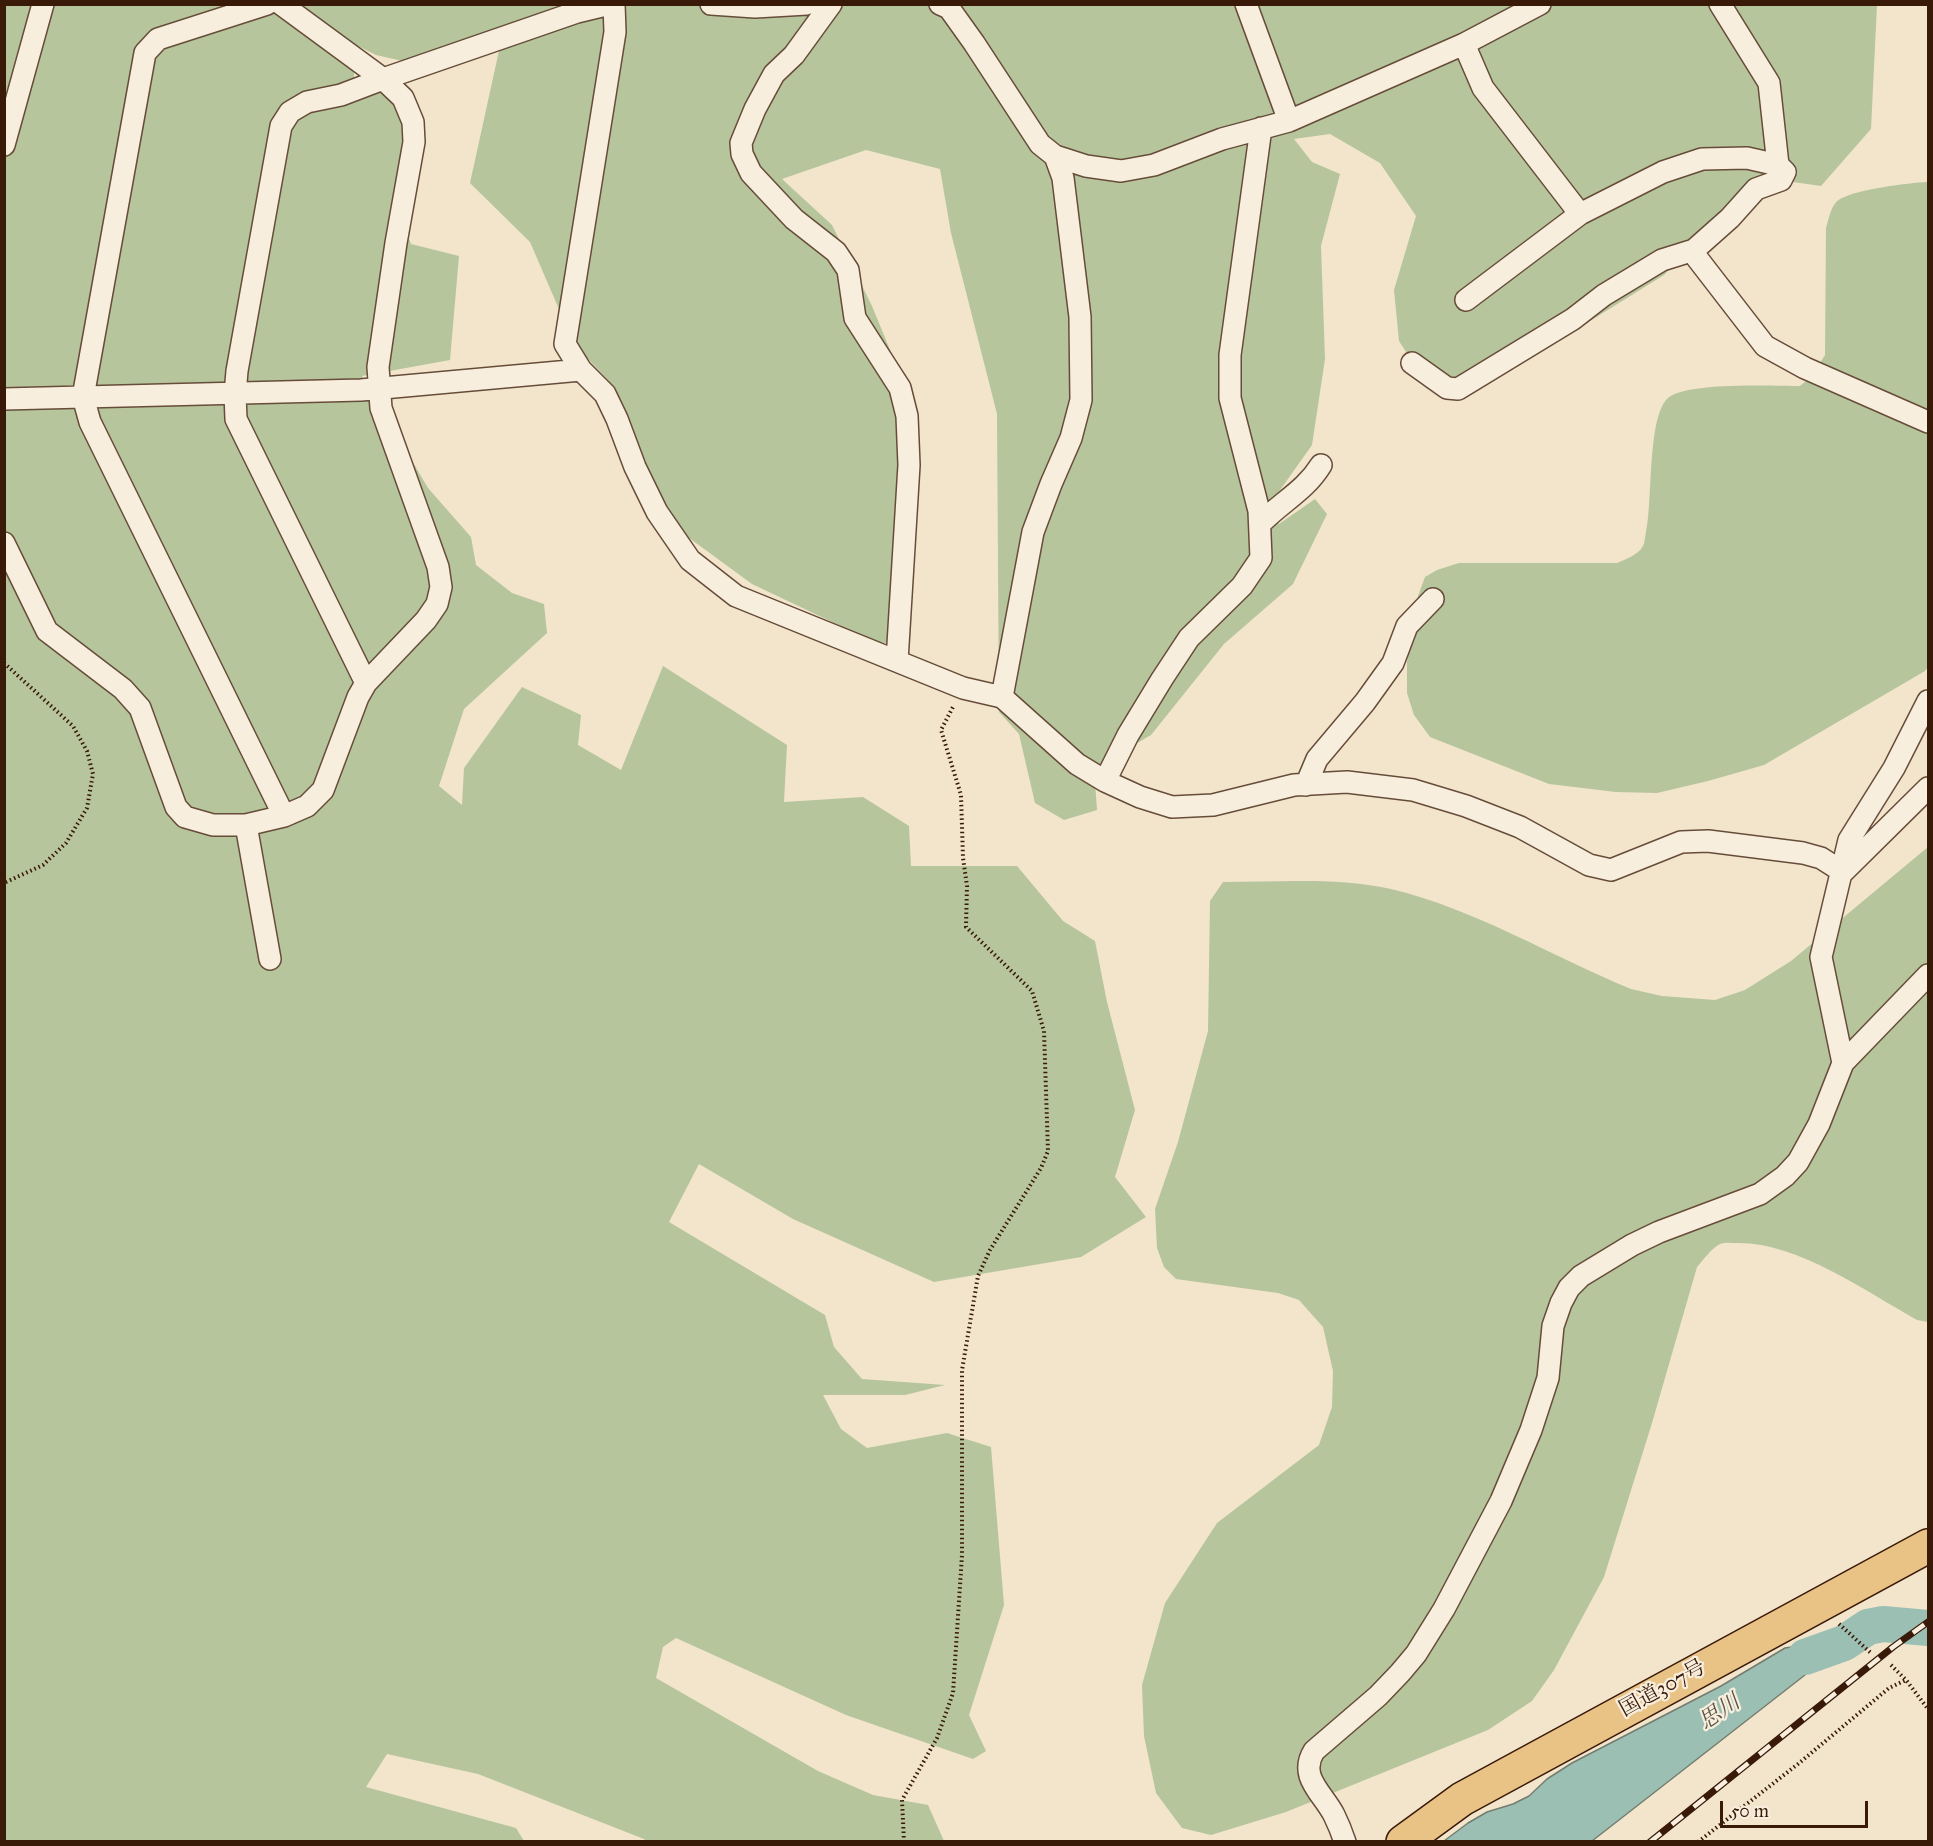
<!DOCTYPE html>
<meta charset="utf-8">
<style>
body{margin:0}
#map{position:relative;width:1933px;height:1846px;overflow:hidden;background:#f2e5cc;font-family:"IM FELL Great Primer",serif}
canvas{display:block}
.frame{position:absolute;inset:0;border:6px solid #391908;pointer-events:none}
.scale{position:absolute;left:1720px;top:1801px;width:148px;height:27px;box-sizing:border-box;border:3px solid #391908;border-top:0;padding-left:8px;font-size:18px;line-height:21px;white-space:nowrap;color:#391908;-webkit-text-stroke:4px #f7eede;paint-order:stroke}
</style>
<div id="map">
<canvas width="1933" height="1846"></canvas>
<div class="frame"></div>
<div class="scale">50 m</div>
</div>
<script>
const context = document.querySelector('canvas').getContext('2d');
context.lineJoin = 'round';
function fillPath(path, color) { context.fillStyle = color; context.fill(path, 'evenodd'); }
function strokePath(path, color, width, dash) { context.strokeStyle = color; context.lineWidth = width; context.lineCap = dash ? 'butt' : 'round'; context.setLineDash(dash || []); context.stroke(path); }
function drawText(font, color, halo, rows, align = 'center') {
  context.font = font + ' "IM FELL Great Primer","Noto Serif JP",serif'; context.lineWidth = 4.5; context.setLineDash([]); context.textBaseline = 'middle'; context.strokeStyle = halo; context.fillStyle = color; for (const [text, x, y, turn = 0] of rows) {
    context.save(); context.translate(x, y); context.rotate((+turn || 0) * Math.PI / 180); context.textAlign = isNaN(turn) ? turn : align; if (halo) context.strokeText(text, 0, 0); context.fillText(text, 0, 0); context.restore();
  }
}
const green = new Path2D(`
 M5,5H1877L1871,129L1821,186L1758,177L1664,275L1471,395L1423,378L1399,341L1394,290L1416,216L1380,163L1330,134L1294,139L1312,162L1340,174L1321,246L1325,359L1312,445L1273,500L1279,524L1315,499L1327,514L1293,584L1224,644L1151,735L1094,768L1097,810L1064,820L1035,803L1019,734L999,712L997,414L951,233L940,169L866,150L782,179L832,225L872,306L915,411L901,646L870,640L752,584L685,535L641,464L609,381L574,344L530,242L470,183L500,46L407,62L376,55L340,37L354,68V79L318,92L381,85L409,87L418,116L393,198L411,244L459,256L450,360L362,376L428,488L471,537L476,565L512,593L544,604L547,633L464,709L439,786L462,805L464,768L522,687L581,715L578,745L621,770L663,666L787,745L784,802L863,797L909,826L911,866H1017L1063,921L1095,941L1107,1002L1135,1110L1115,1177L1146,1217L1081,1257L934,1282L793,1219L699,1164L669,1222L825,1315L834,1347L862,1379L945,1385L905,1395H823L841,1429L867,1448L947,1433L991,1447L1004,1605L969,1715L986,1751L973,1759L846,1715L676,1638L663,1647L656,1678L818,1771L873,1795L928,1805L944,1841H646L644,1839L478,1774L387,1754L366,1787L516,1828L524,1841L5,1842Z
 M1928,182V667L1925,671L1764,765L1708,781L1657,793L1616,792L1549,784L1430,737L1414,715L1407,693V662L1418,596L1425,577L1437,570L1459,563H1617C1626,559 1638,555 1643,546C1645,542 1645,536 1646,532C1653,502 1647,417 1668,398C1687,382 1774,386 1800,386L1812,376L1825,355L1826,228C1829,218 1831,204 1840,199C1858,189 1908,183 1928,182Z
 M1928,847V1322L1917,1320C1865,1291 1799,1243 1738,1243C1732,1243 1725,1242 1720,1244C1711,1249 1704,1259 1697,1267L1652,1423L1604,1577L1554,1670L1532,1701L1488,1730L1286,1812L1211,1835L1182,1828L1156,1793L1144,1736L1142,1685L1165,1603L1217,1523L1319,1445L1332,1407L1333,1371L1323,1327L1299,1300L1278,1293L1176,1279L1164,1267L1157,1248L1155,1209L1178,1142L1208,1031L1210,901L1223,882C1279,882 1336,877 1391,889C1475,909 1551,956 1631,989L1662,996L1715,1000L1745,990L1791,961Z`);
const water = new Path2D(`
 M1838,1637L1843,1640L1849,1637L1853,1639L1847,1646L1802,1663L1806,1672L1805,1675L1592,1841H1444L1468,1823L1487,1812L1513,1804L1529,1796L1547,1779L1572,1763L1721,1686L1785,1648L1792,1647L1799,1657L1811,1650L1812,1647Z`);
const river = new Path2D(`
 M1805,1657L1844,1643L1868,1627L1883,1624L1928,1628`);
const path = new Path2D(`
 M4,663L73,726L87,751L93,774L87,808L66,843L43,865L4,883
 M1839,1624L1872,1654
 M1891,1665L1906,1680L1928,1709
 M904,1842L902,1800L937,1738L953,1693L962,1555V1370L978,1276L990,1250L1041,1168L1048,1151L1044,1031L1032,991L966,927L967,886L963,858L961,795L941,730L954,705
 M1698,1842L1798,1764L1889,1688L1906,1680`);
const minor = new Path2D(`
 M267,4L158,39L145,53L83,397L90,422L284,816
 M614,4L615,32L565,344L581,370L605,394L617,419L635,467L657,512L690,560L736,596L963,688L1002,697L1077,764L1105,781L1140,797L1172,807L1213,805L1294,785L1347,782L1413,790L1466,806L1520,827L1589,865L1611,870L1681,842L1708,841L1803,853L1821,858L1843,872
 M711,4L755,7L807,4
 M831,4L794,55L774,74L755,109L741,143L742,154L751,173L794,219L836,252L848,270L855,318L900,388L907,416L909,465L897,661
 M940,4L949,8L974,43L1040,144L1055,156L1086,166L1121,171L1154,165L1222,139L1289,121L1464,44L1540,4
 M1246,4L1289,121
 M1464,44L1483,88L1580,214L1663,172L1702,159L1747,158L1778,165L1769,83L1720,4
 M4,145L43,4
 M1778,165L1785,172L1781,180L1756,189L1730,218L1694,250L1697,258L1765,346L1805,368L1928,422
 M1466,300L1580,214
 M1412,363L1447,388L1458,389L1573,319L1604,295L1662,260L1694,250
 M4,399L361,390L581,370
 M1260,524C1281,502 1305,491 1321,465
 M4,543L47,631L123,689L140,708L176,807L185,817L213,825H246L284,816L307,806L323,790L358,697L366,683L426,620L437,604L441,587L438,567L381,408L378,367L396,243L414,142L413,122L403,98L383,79L281,4
 M366,683L236,419L235,394L237,371L281,126L290,112L307,102L341,95L383,79L577,12L610,4
 M1002,697L1033,532L1051,484L1071,438L1081,400L1080,317L1063,178L1055,156
 M1105,781L1128,735L1162,679L1189,638L1242,586L1261,558L1259,511L1230,398V355L1261,128
 M1306,785L1317,759L1365,702L1393,663L1407,626L1433,599
 M246,825L270,959
 M1843,872L1928,788
 M1843,1063L1821,957L1849,840L1894,768L1928,701
 M1345,1842C1342,1833 1338,1823 1334,1815C1323,1793 1298,1777 1314,1751L1378,1696L1400,1673L1416,1654L1444,1609L1501,1501L1531,1430L1548,1378L1553,1326L1561,1303L1569,1288L1581,1276L1632,1245L1659,1232L1760,1194L1785,1176L1798,1162L1819,1124L1843,1063L1928,975`);
const trunk = new Path2D(`
 M1403,1842L1462,1799L1928,1546`);
const rail = new Path2D(`
 M1650,1842L1893,1647L1928,1622`);
const streetNames = [
 ["国道307号",1663,1689,-29]
];
const waterNames = [
 ["思川",1720,1713,-34]
];
fillPath(green, '#b6c59b');
fillPath(water, '#9cbfb3');
strokePath(water, '#747d6f', 1.5);
strokePath(river, '#9cbfb3', 36);
strokePath(minor, '#674c39', 24);
strokePath(trunk, '#391908', 36);
strokePath(path, '#391908', 4, [1.5, 3]);
strokePath(minor, '#f7eede', 21);
strokePath(trunk, '#e9c286', 33);
strokePath(rail, '#391908', 7);
strokePath(rail, '#f7eede', 4.5, [14]);
drawText('21px', '#391908', '#f7eede', streetNames);
drawText('italic 22px', '#5c5344', '#f7eede', waterNames);
</script>
